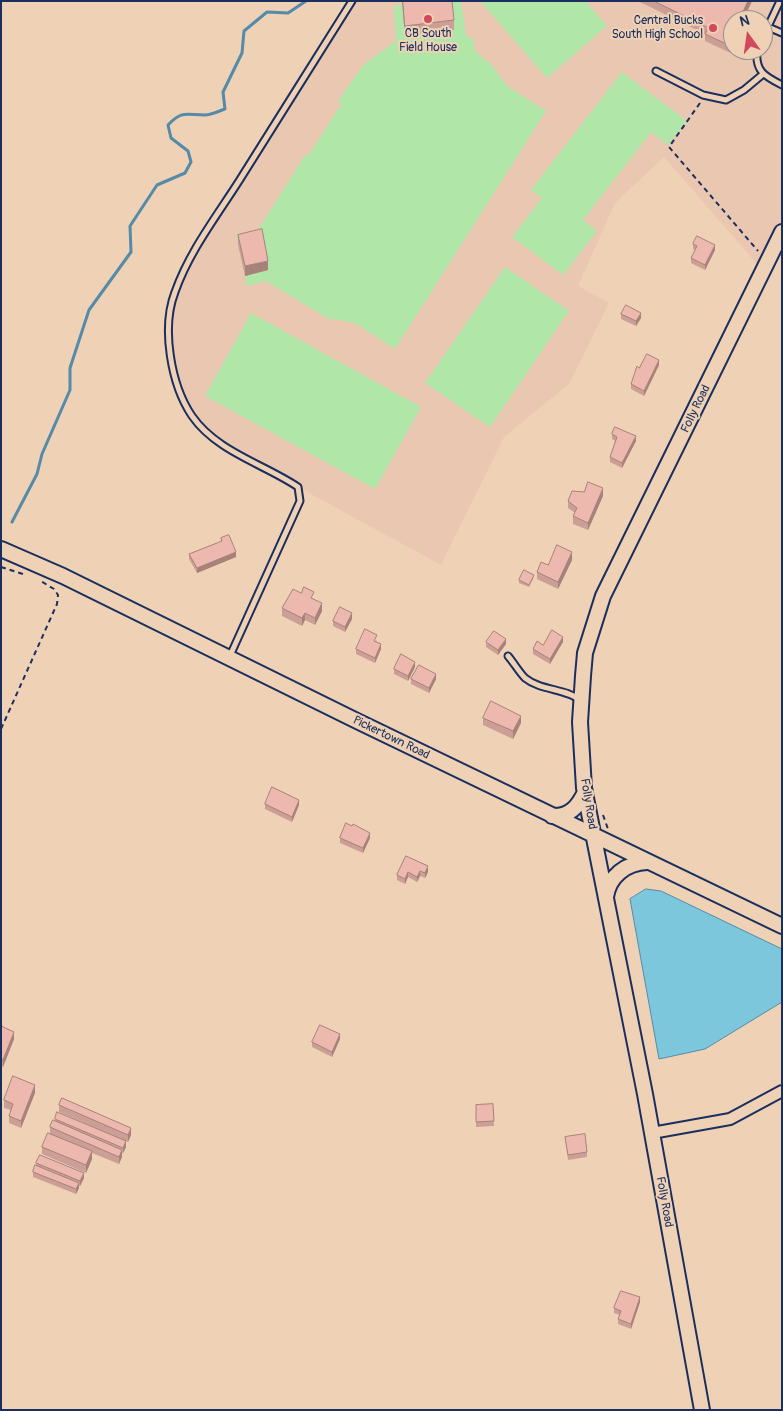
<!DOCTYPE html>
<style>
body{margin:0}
#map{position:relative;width:783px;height:1411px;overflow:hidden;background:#efd2b5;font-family:Pangolin,sans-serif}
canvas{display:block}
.frame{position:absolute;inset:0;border:2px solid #1b2f5e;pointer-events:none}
.north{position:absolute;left:723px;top:10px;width:50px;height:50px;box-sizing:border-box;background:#efd2b5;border:1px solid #9a9192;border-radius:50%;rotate:346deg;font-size:14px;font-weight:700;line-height:20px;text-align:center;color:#1b2f5e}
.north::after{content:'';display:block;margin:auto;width:18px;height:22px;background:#d1495b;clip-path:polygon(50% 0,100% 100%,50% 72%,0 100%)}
</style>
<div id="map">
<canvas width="783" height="1411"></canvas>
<div class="frame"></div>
<div class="north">N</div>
</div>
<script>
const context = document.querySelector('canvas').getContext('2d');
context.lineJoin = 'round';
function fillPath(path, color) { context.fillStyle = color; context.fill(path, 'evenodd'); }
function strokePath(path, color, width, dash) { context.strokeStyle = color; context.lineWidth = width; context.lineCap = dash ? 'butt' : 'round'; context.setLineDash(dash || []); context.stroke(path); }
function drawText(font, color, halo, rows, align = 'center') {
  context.font = font + ' Pangolin,sans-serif'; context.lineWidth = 4; context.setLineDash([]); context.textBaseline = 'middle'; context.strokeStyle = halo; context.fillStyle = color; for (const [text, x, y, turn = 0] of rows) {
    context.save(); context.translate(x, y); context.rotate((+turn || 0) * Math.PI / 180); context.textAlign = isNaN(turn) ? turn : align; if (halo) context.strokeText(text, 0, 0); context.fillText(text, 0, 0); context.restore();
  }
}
const built = new Path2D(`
 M352,1H782V232L763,271L664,157L615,203L578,286L609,303L569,384L504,437L441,565L221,445L192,417L176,381L169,322L174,293L196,249ZM733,20H763V50H733Z`);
const green = new Path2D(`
 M417,1H461L466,36L472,37L476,52L492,65L507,86L546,111L395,349L355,323L327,318L266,281L247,286L236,235L258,230L305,155L308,156L342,103L338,101L364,64L396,41L394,10L396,5Z
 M480,1H585L607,26L547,78Z
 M622,72L687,121L668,145L651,132L583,220L597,231L563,275L512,237L542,198L531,190Z
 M505,267L569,311L490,427L425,383Z
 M251,313L421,407L375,489L205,396Z`);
const water = new Path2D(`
 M646,889L661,891L782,949V1002L705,1049L659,1059L630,899Z`);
const stream = new Path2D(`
 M12,522L37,474L42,454L70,390V368L89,310L131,252L130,226L157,185L185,173L191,162L188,151L171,138L168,125C182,110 186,115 205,115C211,115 219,111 225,109L223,92L242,53L244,31L267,12L288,13L306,1`);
const path = new Path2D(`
 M700,103L669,147L758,251
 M1,567L26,575
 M1,729L57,604L58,595L54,589L39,580
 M603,815L608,829`);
const lane = new Path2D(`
 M768,27L782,33
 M763,37L780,1
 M757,50C755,71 764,76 782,85
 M656,71L703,95L726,100L744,90L762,75
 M508,656C514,663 519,672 525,678C541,691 565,688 580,700
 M229,658L300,501L298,487C264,464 217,452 192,416C171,385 161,328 175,292C189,252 216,217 239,181C277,121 314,61 352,1`);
const street = new Path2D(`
 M652,1133L730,1119L782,1091`);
const secondary = new Path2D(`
 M1,549L63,576L357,721L782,926
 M552,816C569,817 578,807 585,792
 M606,897C609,876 626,863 647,862
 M702,1410L645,1094L584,788L580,722L583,676L585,653L603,596L782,232`);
const wall = new Path2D(`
 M402,1L454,20V30L405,36Z
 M638,1H752L743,20H733V50H738L735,55L705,41V34Z
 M238,235L268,270L245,276L238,245Z
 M693,244L715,250L705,270L691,263V258L695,250L693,249Z
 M621,314L641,318L636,326L621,319Z
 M659,365L644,396L631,389V384L639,368Z
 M612,434L636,441L622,468L610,462V457L615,441L612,439Z
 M603,496L588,530L573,524V516L575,513L568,508V501Z
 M221,538L236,557L197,573L189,559V554L221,542Z
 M572,560L558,589L537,579V572L548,565Z
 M534,577L529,587L519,583V580Z
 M301,593L314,599L322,611L315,625L305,620L302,626L282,616V608Z
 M352,619L345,632L333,626V621Z
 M377,640L376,642L381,649L375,663L356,654V649Z
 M486,642L506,644L498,655L486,647Z
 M563,642L550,664L533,654V649L543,645Z
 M415,667L408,681L394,674V669Z
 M411,679H436L429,693L411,684Z
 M483,718L521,723L513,739L483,725Z
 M265,804L299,805L292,822L265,809Z
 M340,838H370L363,853L340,843Z
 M406,856L428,872L425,878L420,876L417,882L408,877L405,884L397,880V875Z
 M1,1021L3,1027L14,1039L3,1067L1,1066Z
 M340,1039L332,1057L312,1047V1042Z
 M35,1093L21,1128L9,1123V1116L11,1110L4,1108V1100Z
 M493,1104L494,1126L476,1127V1105Z
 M59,1105L131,1135L128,1142L59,1112Z
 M55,1119L126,1147L123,1153H122V1157L119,1164L92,1153V1159L86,1173L42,1154V1147L50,1134V1127L55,1121Z
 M565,1137L587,1152V1157L568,1160Z
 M36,1163L84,1178L80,1186H79V1188L76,1194L33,1177V1172L36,1166Z
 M640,1302L631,1329L618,1324V1319L620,1315L614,1313V1308Z`);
const shadedWall = new Path2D(`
 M748,1H752L743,20H739Z
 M715,245V250L705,270V265Z
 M268,261V270L245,276V266Z
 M641,313V318L636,326V321Z
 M659,360V365L644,396V391Z
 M636,436V441L622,468V463Z
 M603,488V496L588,530V523Z
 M236,552V557L197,573V568Z
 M572,552V560L558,589V582Z
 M322,603V611L315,625V618Z
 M305,613V620L302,626V618Z
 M352,613V619L345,632V627Z
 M563,637V642L550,664V659Z
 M506,639V644L498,655V650Z
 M381,644V649L375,663V658Z
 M415,662V667L408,681V676Z
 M436,674V679L429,693V688Z
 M521,716V723L513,739V731Z
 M299,800V805L292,822V817Z
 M370,833V838L363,853V848Z
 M428,866V872L425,878V873Z
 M420,871V876L417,882V877Z
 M408,872V877L405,884V879Z
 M14,1032V1039L3,1067V1060Z
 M340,1034V1039L332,1057V1052Z
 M35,1085V1093L21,1128V1121Z
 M131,1128V1135L128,1142V1135Z
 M126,1141V1147L123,1153V1148Z
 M122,1150V1157L119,1164V1157Z
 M92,1151V1159L86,1173V1165Z
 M84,1173V1178L80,1186V1181Z
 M79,1183V1188L76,1194V1189Z
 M640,1297V1302L631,1329V1324Z`);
const building = new Path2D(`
 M403,1H452L454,20L405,26Z
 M654,1H748L739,20H733V47L705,34L708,28Z
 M262,229L268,261L245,266L238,235Z
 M697,236L715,245L705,265L691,258L697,246L693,244Z
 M626,305L641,313L636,321L621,314Z
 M647,354L659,360L644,391L631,384L637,366L639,368Z
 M615,427L636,436L622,463L610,457L617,437L612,434Z
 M588,482L603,488L588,523L573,516L577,508L568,501L572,491L584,492Z
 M229,535L236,552L197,568L189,554L222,541L221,538Z
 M557,545L572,552L558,582L537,572L541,562L548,565Z
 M524,570L534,575L529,585L519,580Z
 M304,587L314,592L311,598L322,603L315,618L305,613L302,618L282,608L293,589L301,593Z
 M340,607L352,613L345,627L333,621Z
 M365,629L377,635L374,641L381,644L375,658L356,649Z
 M552,630L563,637L550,659L533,649L537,641L543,645Z
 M494,631L506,639L498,650L486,642Z
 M401,654L415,662L408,676L394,669Z
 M419,665L436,674L429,688L411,679Z
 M491,701L521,716L513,731L483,718Z
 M272,787L299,800L292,817L265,804Z
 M346,823L352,826L353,824L370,833L363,848L340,838Z
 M406,856L428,866L425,873L420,871L417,877L408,872L405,879L397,875Z
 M320,1025L340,1034L332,1052L312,1042Z
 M1,1026L14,1032L3,1060L1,1059Z
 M13,1076L35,1085L21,1121L9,1116L13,1104L4,1100Z
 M62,1098L131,1128L128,1135L59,1105Z
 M493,1104L494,1121L476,1122V1105Z
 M57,1112L126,1141L123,1148L55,1119Z
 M53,1120L122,1150L119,1157L50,1127Z
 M48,1133L92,1151L86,1165L42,1147Z
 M585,1134L587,1152L568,1155L565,1137Z
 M40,1155L84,1173L80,1181L36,1163Z
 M35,1165L79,1183L76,1189L33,1172Z
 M621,1291L640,1297L631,1324L618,1319L621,1311L614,1308Z`);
const markers = [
 [428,19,5,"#d1495b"],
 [713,28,5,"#d1495b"]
];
const poiNames = [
 ["Central Bucks",703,21],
 ["South High School",703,35],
 ["CB South",428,34,"center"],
 ["Field House",428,48,"center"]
];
const streetNames = [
 ["Folly Road",696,409,-64],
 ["Pickertown Road",391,738,26],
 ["Folly Road",588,804,81],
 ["Folly Road",664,1202,80]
];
fillPath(built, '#eac7b1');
fillPath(green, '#b0e6a8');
fillPath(water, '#7cc7db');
strokePath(water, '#558aa9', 1);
strokePath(stream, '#558aa9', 3);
strokePath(lane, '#1b2f5e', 9);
strokePath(street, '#1b2f5e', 14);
strokePath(secondary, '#1b2f5e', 18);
strokePath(path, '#1b2f5e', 2, [5, 4]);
strokePath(lane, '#efd2b5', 5);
strokePath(street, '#efd2b5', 10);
strokePath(secondary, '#efd2b5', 14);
fillPath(wall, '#cc9f96');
fillPath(shadedWall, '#a6827a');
fillPath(building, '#edb9af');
strokePath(building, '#a6827a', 1);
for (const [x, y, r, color] of markers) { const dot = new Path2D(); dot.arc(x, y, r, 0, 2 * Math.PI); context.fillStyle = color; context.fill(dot); strokePath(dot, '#efd2b5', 2); }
drawText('12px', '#1b2f5e', '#efd2b5', poiNames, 'right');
drawText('12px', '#1b2f5e', '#efd2b5', streetNames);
</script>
